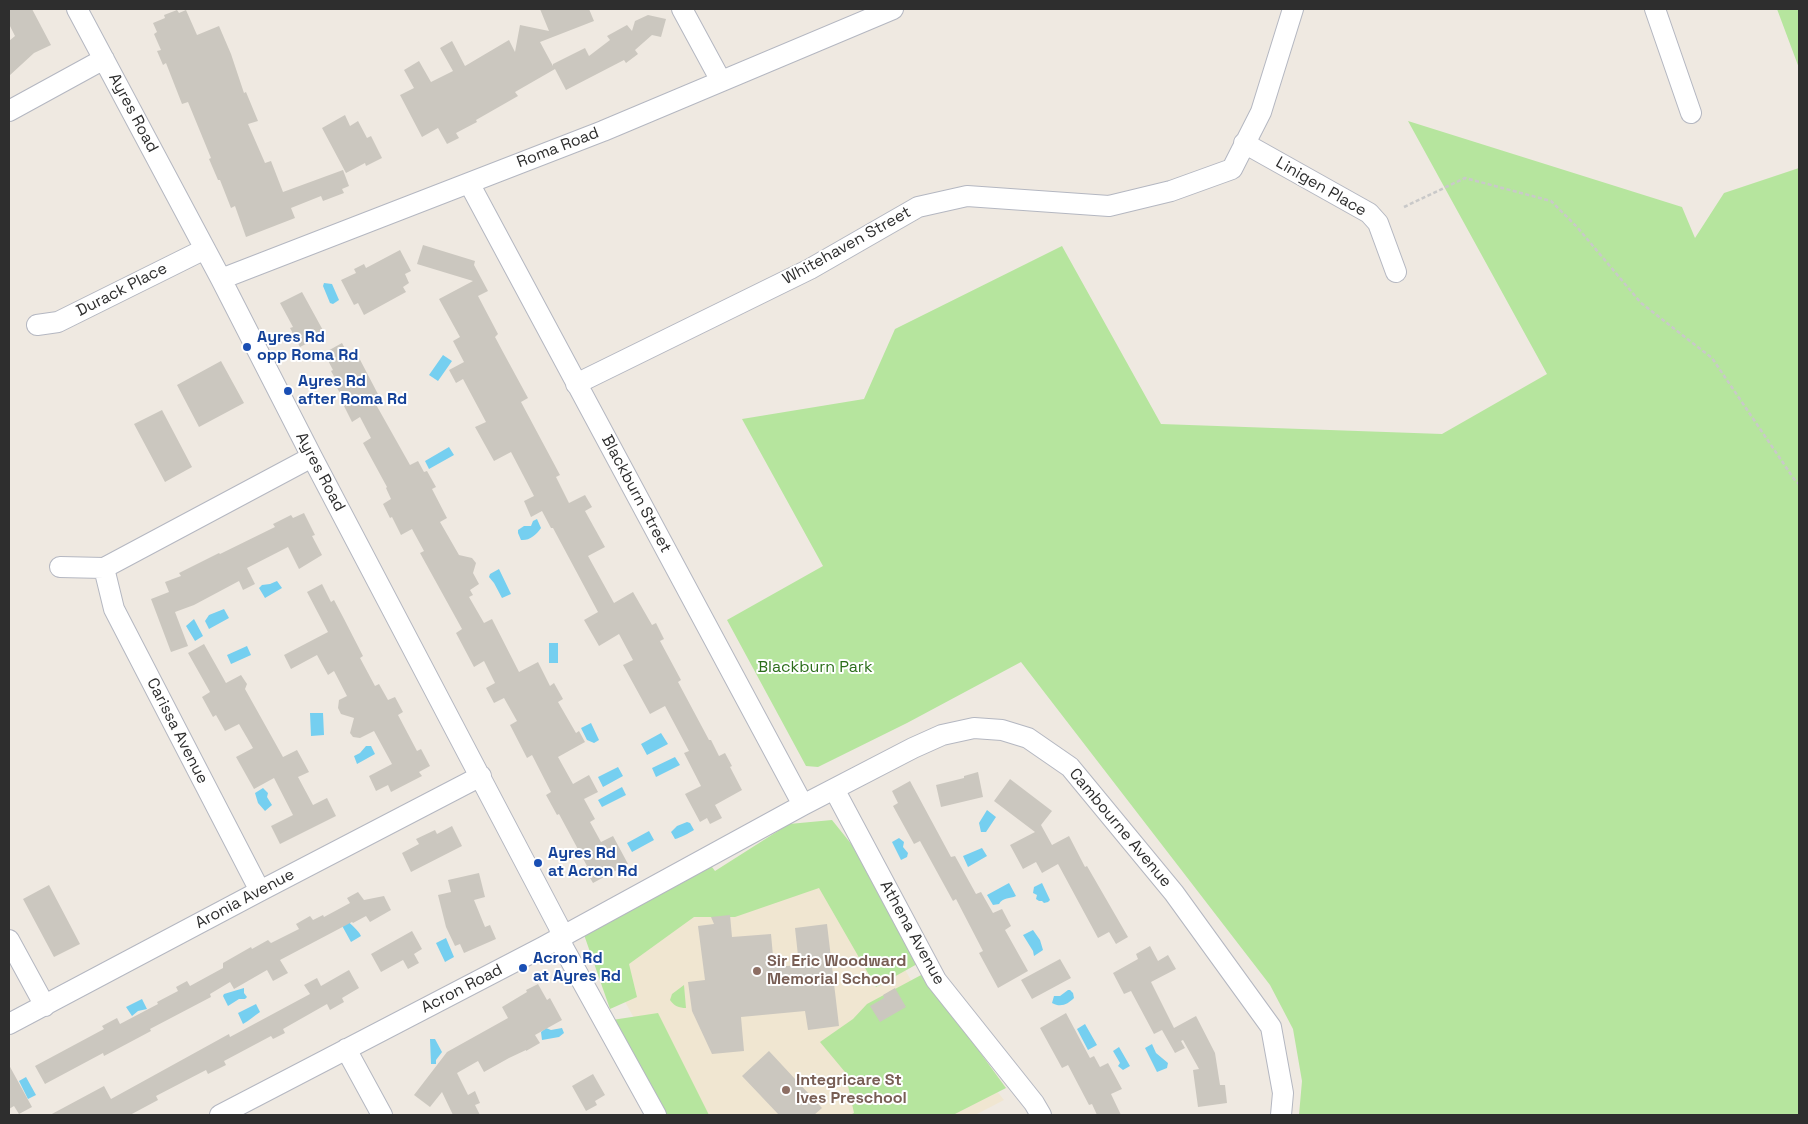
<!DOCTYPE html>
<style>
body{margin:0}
#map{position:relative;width:1808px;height:1124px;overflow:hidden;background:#efe9e1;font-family:"Space Grotesk",sans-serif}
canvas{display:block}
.frame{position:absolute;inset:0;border:10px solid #2e2e2e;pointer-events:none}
</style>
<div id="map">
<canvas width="1808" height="1124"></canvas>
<div class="frame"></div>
</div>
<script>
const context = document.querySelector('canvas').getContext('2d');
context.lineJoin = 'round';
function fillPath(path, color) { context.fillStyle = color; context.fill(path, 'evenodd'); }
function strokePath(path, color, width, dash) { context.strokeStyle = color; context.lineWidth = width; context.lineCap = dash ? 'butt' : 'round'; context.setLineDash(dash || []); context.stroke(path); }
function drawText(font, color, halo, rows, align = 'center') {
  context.font = font + ' "Space Grotesk",sans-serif'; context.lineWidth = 4; context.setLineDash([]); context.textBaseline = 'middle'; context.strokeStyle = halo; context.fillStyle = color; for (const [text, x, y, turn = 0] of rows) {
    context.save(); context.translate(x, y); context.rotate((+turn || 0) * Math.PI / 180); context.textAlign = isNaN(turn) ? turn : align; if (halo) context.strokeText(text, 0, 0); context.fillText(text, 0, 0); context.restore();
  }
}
const education = new Path2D(`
 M830,831L914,986L1004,1100L975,1115H687L600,956Z`);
const green = new Path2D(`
 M1777,9H1799V68Z
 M1408,121L1682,207L1695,238L1724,193L1799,168V1115H1299L1302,1081L1293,1029L1270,985L1021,662L907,723L818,767L806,766L727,620L823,566L742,419L864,399L895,329L1062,246L1161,424L1442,434L1547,374Z
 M832,820L873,871L919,963L876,987L819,888L735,917H694L629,964L637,997L610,1009L582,929L709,863L715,871L789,824Z
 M923,974L1006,1088L953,1115H850L854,1113L845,1072L820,1042L853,1019L867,1004Z
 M684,985L686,1008C679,1008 674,1006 670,1000L672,994Z
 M658,1013L709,1115H664L612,1020Z`);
const water = new Path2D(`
 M324,283L332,284L339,300L333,304L330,303L323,286Z
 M443,355L452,361L438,381L429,375Z
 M449,447L454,455L429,469L425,461Z
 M537,519L541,528C536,535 529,541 521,540L518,533V530L524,526H531L533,521Z
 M499,569L511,594L502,598L494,583L489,577L490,574Z
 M277,581L282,588L265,598L259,588L262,585L270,584Z
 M224,609L229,618L209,629L205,621L209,615Z
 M194,619L203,636L195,641L186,626Z
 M549,643H558V663H549Z
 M247,646L251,655L231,664L227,655Z
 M310,713H323L324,735L311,736Z
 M591,723L599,740L594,743L587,740L581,728Z
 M661,733L668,744L647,755L641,744Z
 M366,746H371L375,754L357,764L354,756L360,753Z
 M675,757L680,765L656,777L652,768Z
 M618,767L623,776L603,787L598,777Z
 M622,787L626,795L602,807L598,800Z
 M263,788L268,793L267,797L272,805L265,811L258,803L255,793Z
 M987,810L996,817L986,832H981L979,823Z
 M687,822L690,823L694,830C689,833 680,838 675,839L671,832L677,826Z
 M649,831L654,840L632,852L627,843Z
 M899,838L904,842L903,847L908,853L907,857L901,860L892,842Z
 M982,848L987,856L968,867L963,856Z
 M1009,883L1016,896C1010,899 1003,897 999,904L993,905L987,895Z
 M1042,883L1050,900L1048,902L1044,903L1042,901H1039L1036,899L1037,895L1033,893L1034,887Z
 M347,919C351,926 358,929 361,936L351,942L340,922Z
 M1033,930L1040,940L1043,950L1034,956L1033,951L1023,935Z
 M446,938L454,957L445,962L436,943Z
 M244,988V993L247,997L245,999H239L228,1006L223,996L224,994Z
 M1068,990H1070L1073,993L1074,998C1068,1004 1061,1008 1052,1003L1054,996H1060Z
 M142,999L147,1009L138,1011L132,1016L126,1007Z
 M256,1004L260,1012C254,1016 250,1020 243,1024L238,1013Z
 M1085,1024L1097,1045L1088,1050L1077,1029Z
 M546,1028L551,1030L562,1028L564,1033L559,1037L542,1040L541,1032Z
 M430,1039H435L442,1052L436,1060V1064H431Z
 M1152,1044L1156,1053L1168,1063L1167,1068L1157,1072L1145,1048Z
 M1119,1047L1130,1066L1123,1070L1118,1066L1120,1063L1113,1051Z
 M26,1077L36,1095L28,1099L19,1081Z`);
const building = new Path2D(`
 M9,9H32L51,45L34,53L9,76V41L15,36L9,24Z
 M540,9H589L594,21L540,42L553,66V64L585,48L589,56L610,40L607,36L627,25L632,31L635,21L648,15L666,19L661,37L652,35L635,50L638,54L626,63L624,60L566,90L555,69L515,92L518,96L476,120L477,122L456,133L459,138L447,144L438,128L422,137L400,95L414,88L404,70L419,61L431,82L453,71L440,48L452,41L465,66L509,40L515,52L520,25L549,31Z
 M177,10L179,13L186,10L197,35L219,26L231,54L244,93L246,92L258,121L248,124L265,163L271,161L283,192L343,170L349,186L342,189L344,193L323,201L321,196L291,208L295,218L246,237L235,206L231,208L220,180H218L209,159L211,158L188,102L182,104L166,63L163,65L157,51L161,50L154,34L157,32L153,23L165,18L164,15Z
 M345,115L350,126L358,121L367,138L371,136L382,158L366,166L365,163L346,173L322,128Z
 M423,245L475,261L474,265L488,291L478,296L498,334L495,337L503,352L528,398L521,402L560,475L556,477L569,503L585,495L592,507L585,511L605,547L588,556L614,603L633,592L652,625L656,623L664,639L660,641L681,680L678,682L709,740H711L719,756L725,753L732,766L730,767L742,790L715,805L722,818L710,824L707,818L700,822L685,794L701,786L684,753L689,751L665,706L650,714L623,665L633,660L619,634L599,646L584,620L598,612L553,528H551L542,511L531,517L524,501L534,496L511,452L494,461L475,427L486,422L463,379L456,383L449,370L464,362L453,341L460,337L439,299L473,281L417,264Z
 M400,250L411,271L405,274L409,283L403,287L406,292L364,315L358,303L354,305L341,280L356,273L354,269L364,264L366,268Z
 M302,292L325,334L300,347L290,328L293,327L280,303Z
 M342,343L349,356L356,352L380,398L374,401L410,465L418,461L424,472L427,471L436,487L432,489L447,518L440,522L459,555L472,558L476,563L473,573L479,584L470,590L473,595L469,597L484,623L492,619L519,672L538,662L550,686L554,683L563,699L558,702L576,733L579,731L585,742L558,757L573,784L589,775L598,792L584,799L595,819L590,822L601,842L613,836L628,864L593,883L584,868L587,866L559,814L557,815L546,795L551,792L532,755L527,758L510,725L517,721L504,698L494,703L486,688L495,683L484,661L474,667L456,633L462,629L420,553L424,551L412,529L401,535L392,517L390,518L383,504L391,499L386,488L387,487L363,443L371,438L360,417L352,422L342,402L344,401L334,382L336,380L331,371L333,370L324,353Z
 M221,361L244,403L199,427L177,385Z
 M162,410L192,467L165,482L134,424Z
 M304,513L315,535L312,536L322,555L299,569L288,547L247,568L255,584L243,590L239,581L194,605L175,612L188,646L171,652L151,599L169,592L165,582L181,576L179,573L219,553L220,554L275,527L273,524L291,515L293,518Z
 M322,584L331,602L334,600L343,617L363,656L360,658L375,686L379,684L388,700L395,697L403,712L398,715L417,751L421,749L430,766L419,772L422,776L391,792L388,785L376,791L369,776L392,764L374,731L360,738L353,737L350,733L354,718L341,714L338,708L339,700L347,696L334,671L328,675L317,655L291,669L284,655L328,632L307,592Z
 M204,644L226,683L241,675L247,684L245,689L283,757L297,750L309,772L298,777L313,805L327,798L336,816L280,844L271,826L293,815L274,778L254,789L236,757L253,748L239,724L225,731L216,715L213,717L202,697L210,692L188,653Z
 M978,772L983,797L941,807L936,785L964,778V776Z
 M1010,779L1052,811L1041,825L1052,845L1069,836L1085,867L1087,866L1128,937L1116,944L1109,932L1098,938L1058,864L1042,873L1036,862L1023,869L1010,845L1035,832L994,801Z
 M910,781L951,857L955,856L976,894L981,892L993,913L1002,909L1011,926L1005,930L1028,971L998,988L979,953L983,951L956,899L953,901L920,841L914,844L893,806L898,803L892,791Z
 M452,826L462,846L411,872L402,853L419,844L416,839L435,830L437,834Z
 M479,873L485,897L474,900L485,927L490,925L496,939L464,953L460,944L455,946L446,927L438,895L451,892L448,880Z
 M49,885L80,944L54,957L23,899Z
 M358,892L364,900L384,896L391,910L370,922L366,916L353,923L352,922L280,960L288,973L273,981L267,970L234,989L230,982L210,994L211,997L150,1029L151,1031L104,1056L103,1053L45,1084L35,1066L104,1029L102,1026L117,1018L120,1024L158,1004L157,1002L178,991L176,987L187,981L190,986L223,968V963L251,947L252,949L268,940L271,943L299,929L296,924L310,916L313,920L323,915L324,917L350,903L347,898Z
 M730,915L732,937L771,934L774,967L799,965L795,928L827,924L839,1026L808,1030L805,1011L741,1017L744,1051L712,1054L692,1011L688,982L705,980L698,926L714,924L711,917Z
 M412,931L422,949L414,954L419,963L408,969L403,960L381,972L371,954Z
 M1150,946L1158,961L1168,955L1176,969L1151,982L1174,1028L1196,1016L1215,1053L1220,1085H1225L1227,1103L1198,1107L1193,1070L1199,1069L1183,1040L1181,1041L1185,1048L1175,1053L1162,1030L1154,1034L1131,991L1124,994L1113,973L1138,959L1136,954Z
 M1060,959L1071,978L1032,999L1021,980Z
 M349,970L359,988L342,998L344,1002L330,1010L327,1004L283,1029L285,1033L273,1039L271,1036L224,1061L226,1065L208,1074L206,1070L156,1096L158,1100L130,1115H50L104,1086L111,1099L229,1034L230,1037L310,994L304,985L317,978L321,986Z
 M538,984L547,1000L550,998L562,1020L535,1035L540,1043L526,1051V1050L509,1058L484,1072L478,1061L457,1073L468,1095L475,1091L480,1103L475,1105L480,1115H453L442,1092L430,1107L414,1095L447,1052L508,1018L502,1007L527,992L526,990Z
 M895,988L906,1007L880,1022L870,1006L884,998L883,995Z
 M1066,1013L1090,1058L1094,1056L1100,1067L1108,1063L1122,1089L1111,1094L1121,1115H1097L1092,1104L1089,1105L1068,1065L1062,1068L1040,1028Z
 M769,1051L822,1108L814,1115H779L742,1076Z
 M9,1065L32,1107L19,1114L14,1106L9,1109Z
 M593,1074L605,1095L595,1101L597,1105L586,1111L572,1086Z`);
const path = new Path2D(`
 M1404,207L1465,178L1551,201L1577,227L1641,303L1712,358L1794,479L1799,484`);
const minor = new Path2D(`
 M77,9L221,279L312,457L559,927L563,947L656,1115
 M682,9L721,81
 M1655,9L1691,113
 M9,111L104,59
 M1244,143L1369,213L1378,223L1396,272
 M469,183L803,805
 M221,279L603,131L893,9
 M37,325L58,322L205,249
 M576,384L810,269L918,207L967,196L1109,206L1171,191L1232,169L1261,112L1293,9
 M60,567L104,568L114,609L260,891
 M104,568L312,457
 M834,789L936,980L1034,1103L1041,1115
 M9,940L45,1006
 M9,1024L260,891L481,776
 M346,1049L382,1115
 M220,1115L543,947L803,805L913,748L942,735L974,728L1002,730L1028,738L1070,767L1174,893L1271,1027L1283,1093L1281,1115`);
const markers = [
 [247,347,5,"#1a4fb4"],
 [288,391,5,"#1a4fb4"],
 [538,863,5,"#1a4fb4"],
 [523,968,5,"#1a4fb4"],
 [757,971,5,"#8d6e63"],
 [786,1090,5,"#8d6e63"]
];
const streetNames = [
 ["Ayres Road",133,113,62],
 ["Roma Road",558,148,-21],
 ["Linigen Place",1321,187,30],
 ["Whitehaven Street",847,246,-29],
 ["Durack Place",122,290,-27],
 ["Ayres Road",320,472,62],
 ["Blackburn Street",636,494,62],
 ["Carissa Avenue",177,731,63],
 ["Cambourne Avenue",1120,828,50],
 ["Aronia Avenue",245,899,-28],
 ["Athena Avenue",912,933,61],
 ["Acron Road",462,989,-27]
];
const transitNames = [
 ["Ayres Rd",257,338],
 ["opp Roma Rd",257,356],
 ["Ayres Rd",298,382],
 ["after Roma Rd",298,400],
 ["Ayres Rd",548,854],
 ["at Acron Rd",548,872],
 ["Acron Rd",533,959],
 ["at Ayres Rd",533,977]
];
const parkNames = [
 ["Blackburn Park",815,668]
];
const educationNames = [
 ["Sir Eric Woodward",767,962],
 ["Memorial School",767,980],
 ["Integricare St",796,1081],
 ["Ives Preschool",796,1099]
];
fillPath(education, '#f0e6d1');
fillPath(green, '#b6e59e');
fillPath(water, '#75cff0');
fillPath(building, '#cbc7bf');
strokePath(minor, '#b4b7c1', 22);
strokePath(path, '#c9c9c9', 2.5, [4, 2.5]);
strokePath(minor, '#fff', 20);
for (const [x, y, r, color] of markers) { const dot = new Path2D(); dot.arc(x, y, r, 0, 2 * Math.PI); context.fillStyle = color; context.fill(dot); strokePath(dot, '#fff', 2); }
drawText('16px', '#2e2e2e', '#fff', streetNames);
drawText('bold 16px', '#164399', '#fff', transitNames, 'left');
drawText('16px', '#2c6e1b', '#fff', parkNames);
drawText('bold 16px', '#785e54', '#fff', educationNames, 'left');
</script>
